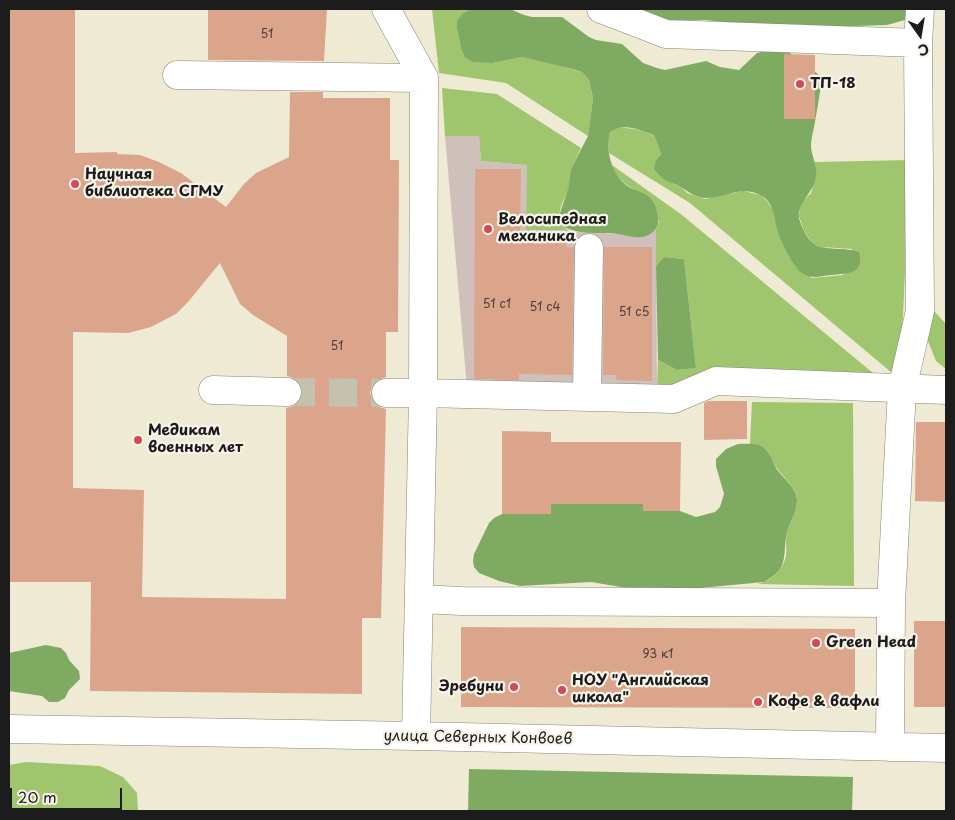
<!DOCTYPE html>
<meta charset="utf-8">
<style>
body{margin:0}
#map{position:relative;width:955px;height:820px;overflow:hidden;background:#efead4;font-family:"Playpen Sans",sans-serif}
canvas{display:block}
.frame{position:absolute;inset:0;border:10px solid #1c1c1c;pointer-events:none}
.north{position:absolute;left:895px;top:10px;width:50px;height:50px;-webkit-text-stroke:4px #f7f3e8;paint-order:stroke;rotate:167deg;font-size:14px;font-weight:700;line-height:20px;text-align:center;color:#1c1c1c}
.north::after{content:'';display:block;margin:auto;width:18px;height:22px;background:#1c1c1c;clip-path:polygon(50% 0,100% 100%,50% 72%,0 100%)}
.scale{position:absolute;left:10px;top:788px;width:112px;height:22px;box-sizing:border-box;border:2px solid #1c1c1c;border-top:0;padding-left:6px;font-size:15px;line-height:18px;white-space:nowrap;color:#1c1c1c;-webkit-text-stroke:4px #f7f3e8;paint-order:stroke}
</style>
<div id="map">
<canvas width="955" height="820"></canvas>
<div class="frame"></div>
<div class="north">С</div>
<div class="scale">20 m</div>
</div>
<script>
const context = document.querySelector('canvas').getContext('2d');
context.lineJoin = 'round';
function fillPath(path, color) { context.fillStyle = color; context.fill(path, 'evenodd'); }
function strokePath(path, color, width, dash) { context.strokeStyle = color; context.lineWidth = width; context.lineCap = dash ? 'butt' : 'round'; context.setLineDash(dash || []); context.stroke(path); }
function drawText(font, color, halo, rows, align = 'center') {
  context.font = font + ' "Playpen Sans",sans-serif'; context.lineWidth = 4.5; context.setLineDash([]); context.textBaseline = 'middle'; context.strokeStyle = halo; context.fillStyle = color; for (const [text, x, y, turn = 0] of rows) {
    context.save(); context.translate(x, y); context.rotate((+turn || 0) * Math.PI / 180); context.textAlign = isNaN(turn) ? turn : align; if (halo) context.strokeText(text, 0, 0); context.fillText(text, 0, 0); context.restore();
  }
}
const industrial = new Path2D(`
 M445,136H479L481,161L528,165L526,230H568L579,232L649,235L656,229L657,389L467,388Z`);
const green = new Path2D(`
 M432,9H471L463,13L457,29L461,48L493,63L522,57L555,64L582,72L589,80L593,98L588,136L506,83L439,73Z
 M442,88L497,94L581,148L571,169L568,190L561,206L559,216L560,225L568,230H526L527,165L481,161L479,136H445Z
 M616,127L635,129L654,135L661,154L656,160L663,179L681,187L687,193L705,199L743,191L761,195L768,202L773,210L777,230L796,267L812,278L843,275L852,249L821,247L813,244L804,231L799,216L800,207L804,200L811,193L816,176L815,162L910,160L901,360L892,373L690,203L609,153L608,140L610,132Z
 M612,165L682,215L879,378L657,389L658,360L677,370L696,368L684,259L664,257L656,266V229L659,222L651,199C636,190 618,184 612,165Z
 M934,311L946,324V369L936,361L926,336Z
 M752,402L853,403L854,586L758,584C771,581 783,570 786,556C787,548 785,540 787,533C790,522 797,512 797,500C796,486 784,479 777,468C769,457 765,446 750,444Z
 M26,762L100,766L123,777L137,793L138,811H15L9,806V765Z`);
const forest = new Path2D(`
 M471,9H510L524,15L532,17H562L589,37L596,40L622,44L643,63L657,68L665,70L706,61L720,67L739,70L757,53L782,47L822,77C820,94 817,110 814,127C813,132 811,140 811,146C811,156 818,165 816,176C815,192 797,202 799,218C801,226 807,239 814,244C825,251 846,247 859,252C865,275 847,273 831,275C820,276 812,280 802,273C793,267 781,241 777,230C774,218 774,203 762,196C742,184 726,198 706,198C695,198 688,191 679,186C674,183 666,182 662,178C659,175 657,172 654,169L656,160L661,154L654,135C639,130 624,122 610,132C605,151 612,176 629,187C636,191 647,193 652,200C656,205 657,213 658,218C659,224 657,228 653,232C641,243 623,233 609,233C592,233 575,234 560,225L559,216L568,189L571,169L588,136L593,98L589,80L582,72L573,69L522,57L493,63L473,62L465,57L461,48L457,29V21L463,13Z
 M643,9H918L911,17L905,20L887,25L822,27L796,24H745L704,20L679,21L668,20L645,12Z
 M664,257L684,259L696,368L677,370L658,360L656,266Z
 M738,444C745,444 754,443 761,446C769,451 772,460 776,468C783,479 796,486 797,500C797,514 788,524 786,537C783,559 788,569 764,582L700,588H627L591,582L520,586L499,581L479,573L474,567L473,561L474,554L489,523L494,518L502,514H551V504H643V511H680L696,517L715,512L720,507L724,494L716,466V459L726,449Z
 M46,645L61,648L66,653L69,660L79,671L80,679L69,690L65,698L58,702H49L42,696L9,691V653Z
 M469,769L853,777L852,811H468Z`);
const building = new Path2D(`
 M9,9H75V153L117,152V154L140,155L159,162L181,173L226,207L244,184L256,173L289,157L290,92H323V98H390V160H399L398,332H386V377L378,380L372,386L370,393L373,401L379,407L386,409L381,618H362V694L90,691L91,582H9ZM220,263L240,304L253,315L287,336V376L296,379L301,385L303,392L300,401L294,406L286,408V599L142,597L144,490L73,488V332L128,333L151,327L176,314L188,302Z
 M208,9H327L324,61L208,60Z
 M784,54L815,55V119H784Z
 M475,169H521L520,241L566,242V247H574L572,375L519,374V380L474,379Z
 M604,247H652V381L616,380V375H603Z
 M708,401H747V439L704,440V403Z
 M916,422H946V502L915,501Z
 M502,431L551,432V442H681L680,511H643V504H551V514H502Z
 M914,621H946V707H914Z
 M461,627L855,629V708L461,707Z`);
const minorTunnel = new Path2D(`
 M287,392L386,393`);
const minor = new Path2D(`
 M386,9L424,78L423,393L416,736
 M601,9L666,34L918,43
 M177,75L424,78
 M213,390L287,392
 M386,393H423L674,399L716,381L946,390
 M587,397L589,248
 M419,599L462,601L891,603
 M9,729L416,736L946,748
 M890,747L891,603L902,389L920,311L918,43L920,9`);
const markers = [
 [800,84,5,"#d1495b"],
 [75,184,5,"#d1495b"],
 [488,229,5,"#d1495b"],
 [138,440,5,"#d1495b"],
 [816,643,5,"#d1495b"],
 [514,687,5,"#d1495b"],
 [562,690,5,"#d1495b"],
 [758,702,5,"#d1495b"]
];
const numberNames = [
 ["51",267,35],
 ["51 с1",497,305],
 ["51 с4",545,308],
 ["51 с5",634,313],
 ["51",337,347],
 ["93 к1",658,655]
];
const poiNames = [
 ["ТП-18",810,84],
 ["Научная",85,175],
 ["библиотека СГМУ",85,192],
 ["Велосипедная",498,220],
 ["механика",498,237],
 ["Медикам",148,431],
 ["военных лет",148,448],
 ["Green Head",826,643],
 ["НОУ \"Английская",572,681],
 ["школа\"",572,698],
 ["Эребуни",504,687,"right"],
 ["Кофе & вафли",768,702]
];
const streetNames = [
 ["улица Северных Конвоев",478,738,1]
];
fillPath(industrial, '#d0c0bc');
fillPath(green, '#9fc56f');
fillPath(forest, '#7faa62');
fillPath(building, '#dba58c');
strokePath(minorTunnel, '#c5c1af', 28, [28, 14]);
strokePath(minor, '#868378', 29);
strokePath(minor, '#fff', 28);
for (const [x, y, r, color] of markers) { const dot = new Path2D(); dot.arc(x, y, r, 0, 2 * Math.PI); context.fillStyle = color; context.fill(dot); strokePath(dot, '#f7f3e8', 2); }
drawText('12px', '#4c3e38', null, numberNames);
drawText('bold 15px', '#1c1c1c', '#f7f3e8', poiNames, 'left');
drawText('15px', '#1c1c1c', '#f7f3e8', streetNames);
</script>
